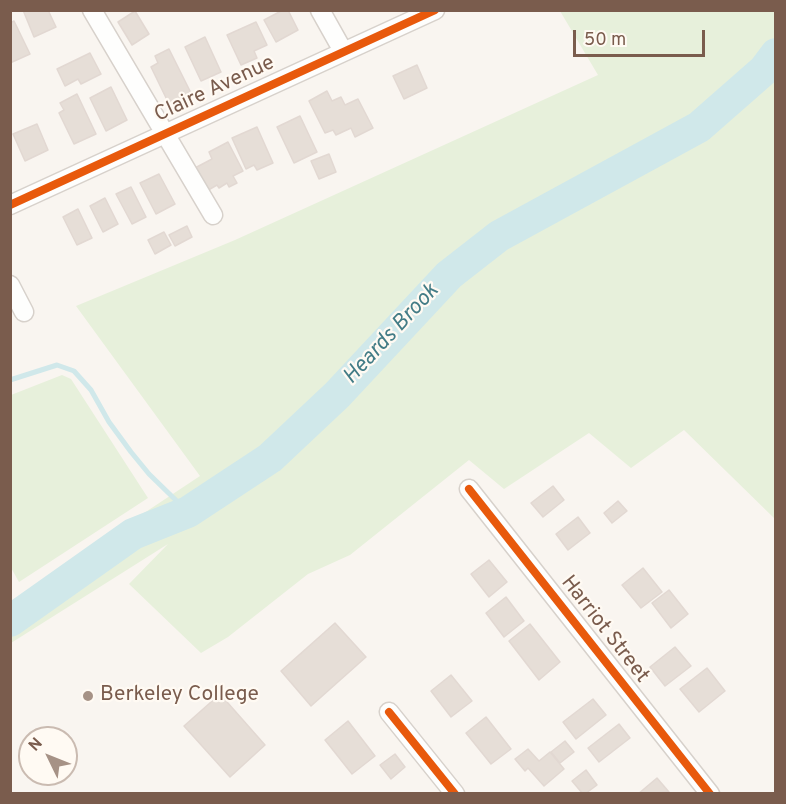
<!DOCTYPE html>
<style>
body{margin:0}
#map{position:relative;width:786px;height:804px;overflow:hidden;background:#f9f5f0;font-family:Overpass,sans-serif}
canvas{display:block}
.frame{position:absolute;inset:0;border:12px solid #7a5c4d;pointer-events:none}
.north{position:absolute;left:18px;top:726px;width:60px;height:60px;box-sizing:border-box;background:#fffaf3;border:2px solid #cabbb1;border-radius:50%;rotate:313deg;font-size:16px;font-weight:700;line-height:24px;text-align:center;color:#7a5c4d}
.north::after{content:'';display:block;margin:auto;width:21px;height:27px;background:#a69286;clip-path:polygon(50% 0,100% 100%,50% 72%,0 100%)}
.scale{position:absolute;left:573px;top:30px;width:132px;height:27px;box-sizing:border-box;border:3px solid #7a5c4d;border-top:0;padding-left:8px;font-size:18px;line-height:21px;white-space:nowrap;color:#7a5c4d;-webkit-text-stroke:4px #fffaf3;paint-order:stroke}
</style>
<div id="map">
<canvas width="786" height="804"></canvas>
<div class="frame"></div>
<div class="north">N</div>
<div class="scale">50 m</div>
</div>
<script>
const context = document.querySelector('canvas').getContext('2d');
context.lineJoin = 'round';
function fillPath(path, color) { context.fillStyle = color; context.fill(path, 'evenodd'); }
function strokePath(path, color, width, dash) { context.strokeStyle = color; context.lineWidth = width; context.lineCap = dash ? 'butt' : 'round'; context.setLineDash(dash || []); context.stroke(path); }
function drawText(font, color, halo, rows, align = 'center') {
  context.font = font + ' Overpass,sans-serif'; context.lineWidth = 4.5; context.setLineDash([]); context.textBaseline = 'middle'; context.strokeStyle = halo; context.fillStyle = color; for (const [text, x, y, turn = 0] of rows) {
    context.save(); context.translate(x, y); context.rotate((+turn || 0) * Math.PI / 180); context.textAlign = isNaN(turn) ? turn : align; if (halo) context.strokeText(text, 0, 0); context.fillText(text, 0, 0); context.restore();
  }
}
const green = new Path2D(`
 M560,11H775V519L684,430L631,468L589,433L504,489L469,460L350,555L308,574L228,637L201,653L129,584L168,544L11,643V601L200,476L76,306L235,240L598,75Z
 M62,375L71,379L148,498L19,582L10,566L11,395Z`);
const stream = new Path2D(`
 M10,380L57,365L74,371L91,390L109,422L131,452L149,474L188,512`);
const river = new Path2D(`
 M10,621L133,534L188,512L270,458L337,395L449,275L499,236L699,127L764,70L776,54`);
const building = new Path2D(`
 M23,10H48L56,27L34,37Z
 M283,10H288L298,30L276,42L264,20Z
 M135,11L149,34L132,45L118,22Z
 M14,21L30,54L10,63V23Z
 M256,22L267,45L254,51L257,58L241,65L227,35Z
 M205,37L221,72L201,81L185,47Z
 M169,49L191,93L169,104L151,67L158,63L155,56Z
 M90,53L101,74L81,84L78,79L65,86L57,69Z
 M417,65L427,88L404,99L393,76Z
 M111,87L127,120L106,131L90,98Z
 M327,91L332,101L341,97L345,105L358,99L373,128L355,137L351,128L336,135L333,130L325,133L309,101Z
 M77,94L96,134L74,144L59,113L64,110L60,103Z
 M300,116L317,152L294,163L277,127Z
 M37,124L48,150L25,161L13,134Z
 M257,127L273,163L257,170L254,165L246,169L232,138Z
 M228,142L243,171L233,176L237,183L229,187L227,183L219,188L217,185L205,192L193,169L212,159L209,152Z
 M329,154L336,172L319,179L311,161Z
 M159,174L175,204L156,214L140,183Z
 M131,187L146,217L132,224L116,194Z
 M105,198L118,224L103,232L90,206Z
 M78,209L92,238L77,245L63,217Z
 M187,226L192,237L175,246L169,235Z
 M164,232L171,245L155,254L148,240Z
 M553,486L564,500L543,517L531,503Z
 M618,501L627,511L612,523L604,513Z
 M578,517L590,533L568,550L556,534Z
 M489,560L507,582L489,597L471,574Z
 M643,568L662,592L641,608L622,585Z
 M669,590L688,614L671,628L652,603Z
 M506,597L524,621L504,637L486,613Z
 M335,623L366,657L311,706L281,671Z
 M530,624L560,662L539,680L509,641Z
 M675,647L691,666L665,686L650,667Z
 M707,668L725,691L699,712L680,689Z
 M451,675L472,701L451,717L431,691Z
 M220,694L265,745L230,777L184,726Z
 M593,699L606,715L576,739L563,722Z
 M486,717L511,749L491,764L466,733Z
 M348,721L375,756L352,774L325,740Z
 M619,724L630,738L599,762L588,748Z
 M565,741L574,752L560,763L551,752Z
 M528,749L539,761L550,752L564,769L544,786L528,768L525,771L515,759Z
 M395,754L405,767L391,779L380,765Z
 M586,770L597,785L585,794H583L572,781Z
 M657,778L669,792L638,794Z`);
const minor = new Path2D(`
 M92,10L213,215
 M320,10L343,51
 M10,205L435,10
 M10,285L24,312
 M469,489L710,794
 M389,712L455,794`);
const cycleway = new Path2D(`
 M10,205L435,10
 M469,489L710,794
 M389,712L455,794`);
const markers = [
 [88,696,6,"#a69286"]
];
const streetNames = [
 ["Claire Avenue",215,90,-25],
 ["Harriot Street",604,630,52]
];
const poiNames = [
 ["Berkeley College",100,696]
];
const waterNames = [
 ["Heards Brook",392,335,-47]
];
fillPath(green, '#e7f0db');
strokePath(stream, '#d0e8ea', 5);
strokePath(river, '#d0e8ea', 32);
fillPath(building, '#e6ded7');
strokePath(building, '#e2d8d2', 1.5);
strokePath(minor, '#d7d1cb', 21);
strokePath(minor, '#fefefd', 18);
strokePath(cycleway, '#e8590c', 8);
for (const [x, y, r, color] of markers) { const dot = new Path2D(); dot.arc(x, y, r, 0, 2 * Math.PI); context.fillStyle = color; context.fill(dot); strokePath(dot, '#fffaf3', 2); }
drawText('21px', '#7a5c4d', '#fffaf3', streetNames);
drawText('21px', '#7a5c4d', '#fffaf3', poiNames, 'left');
drawText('italic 22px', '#437c86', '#fffaf3', waterNames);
</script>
